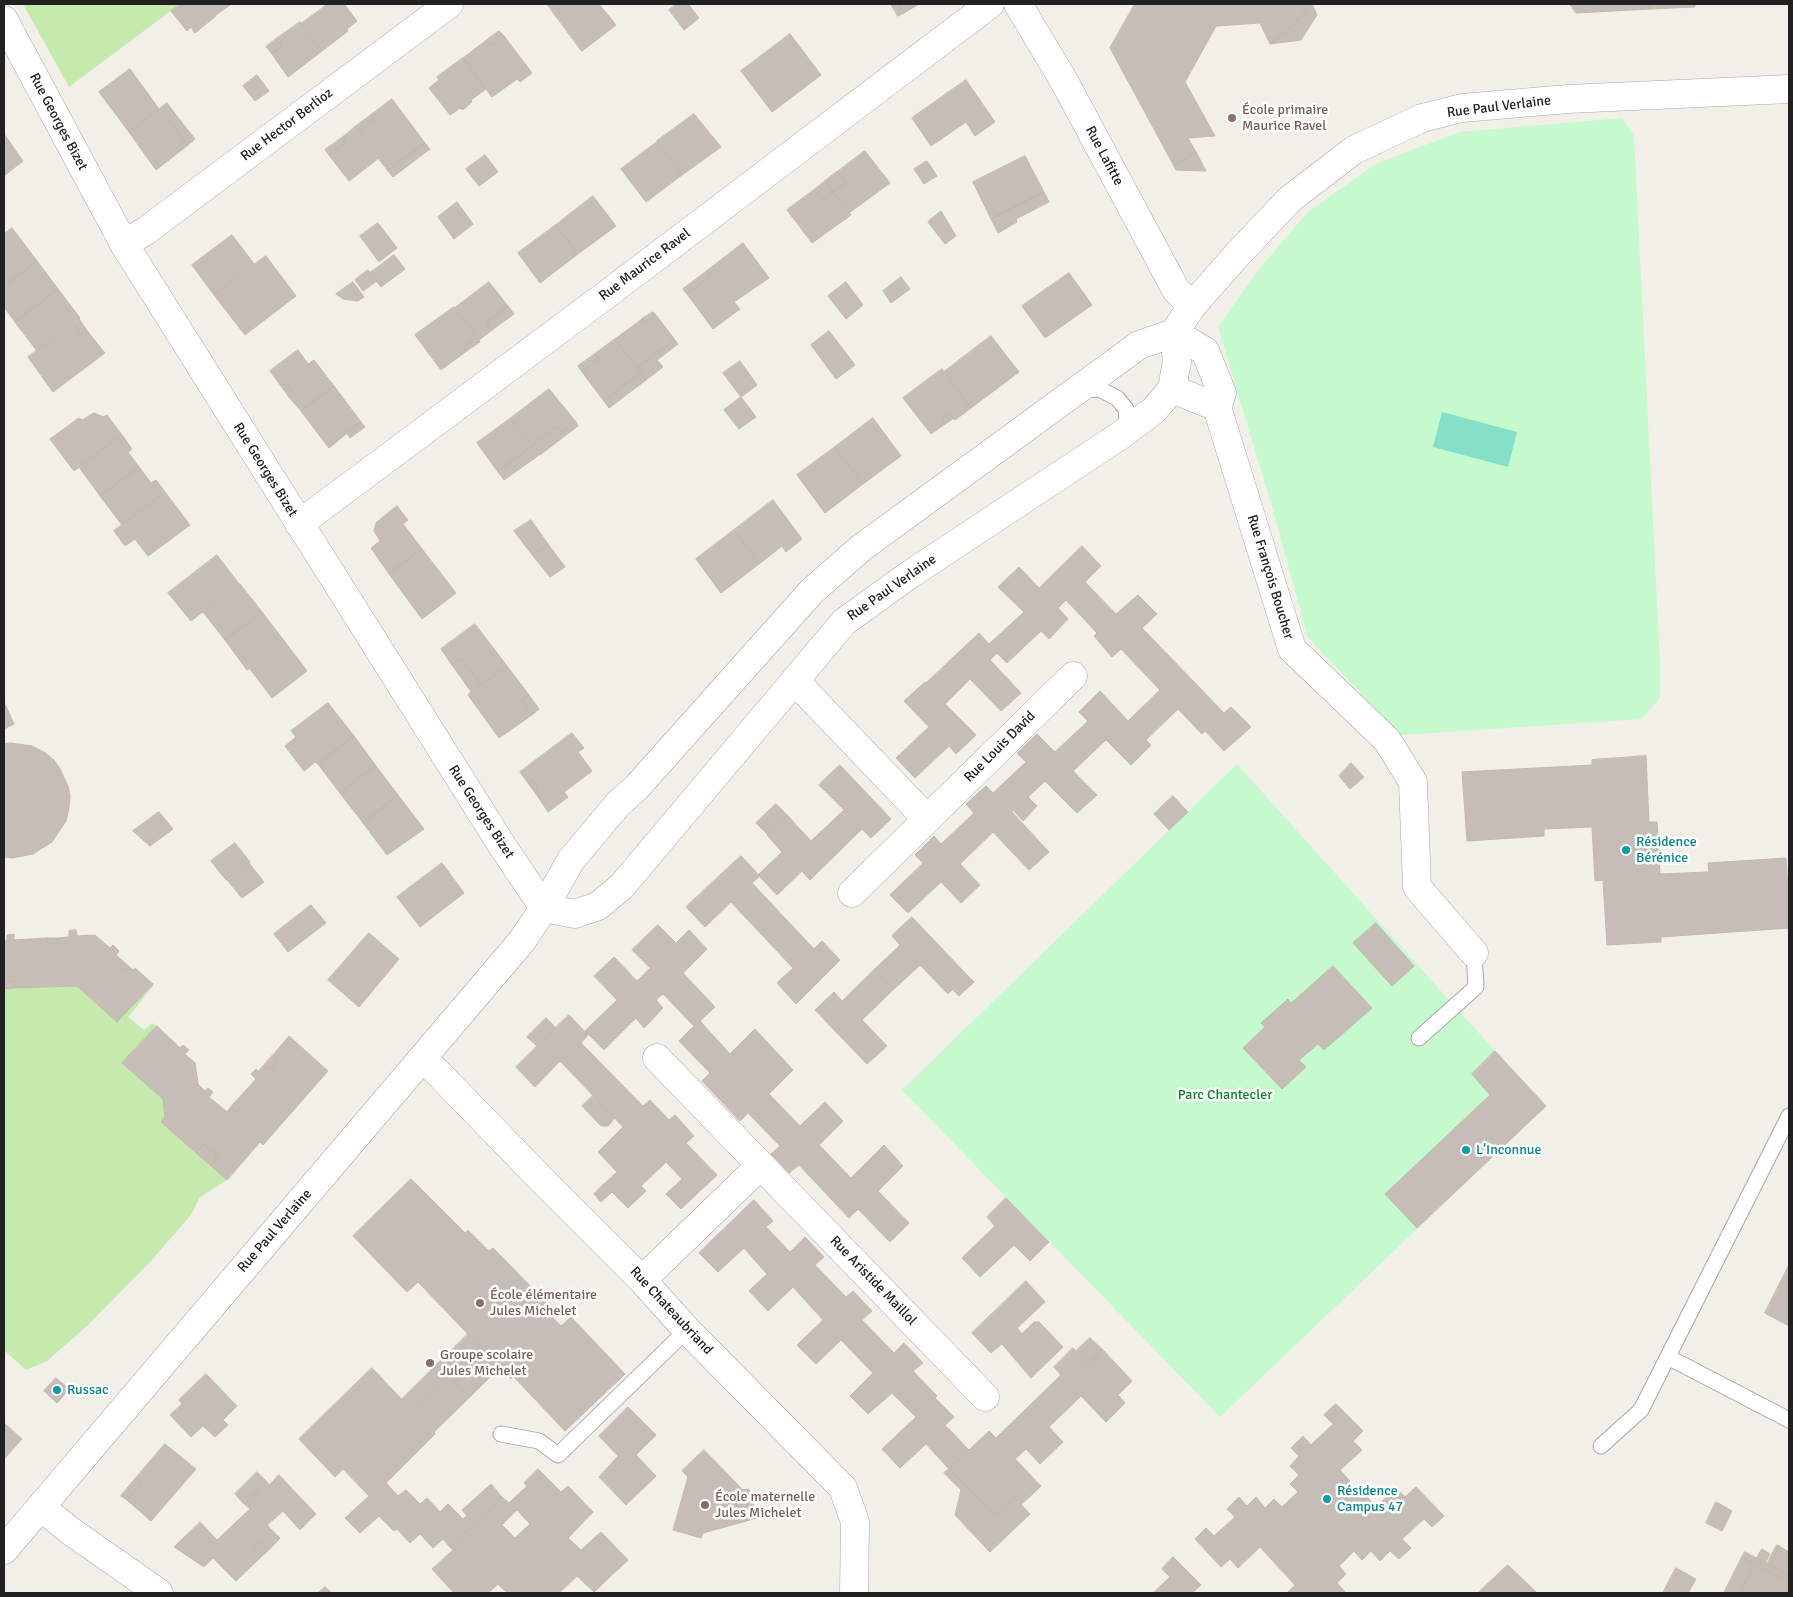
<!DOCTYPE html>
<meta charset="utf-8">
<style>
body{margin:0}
#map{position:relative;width:1793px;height:1597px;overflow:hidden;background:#f1efe7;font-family:Signika,sans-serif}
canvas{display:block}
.frame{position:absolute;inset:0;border:5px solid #212121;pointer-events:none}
</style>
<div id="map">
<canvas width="1793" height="1597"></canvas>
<div class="frame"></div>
</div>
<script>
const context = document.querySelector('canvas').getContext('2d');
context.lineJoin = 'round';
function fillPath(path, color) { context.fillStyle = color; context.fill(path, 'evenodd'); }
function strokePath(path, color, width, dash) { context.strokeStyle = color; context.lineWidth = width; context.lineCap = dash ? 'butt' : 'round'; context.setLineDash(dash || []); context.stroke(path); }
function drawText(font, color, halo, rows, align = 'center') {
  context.font = font + ' Signika,sans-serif'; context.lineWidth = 5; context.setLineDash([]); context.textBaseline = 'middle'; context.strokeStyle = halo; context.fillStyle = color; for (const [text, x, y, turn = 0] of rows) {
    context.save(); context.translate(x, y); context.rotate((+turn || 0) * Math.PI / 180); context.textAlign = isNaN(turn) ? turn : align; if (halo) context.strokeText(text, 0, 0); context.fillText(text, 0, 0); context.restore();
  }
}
const grass = new Path2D(`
 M23,4H180L69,87Z
 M153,984L154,985L128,1017L144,1030L152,1023L157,1026L122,1063L163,1099L165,1117L161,1122L227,1180L200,1197L191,1215L150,1262L87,1326L47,1361L26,1370L4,1350V989L77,986L117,1022Z`);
const park = new Path2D(`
 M1622,118L1634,136L1660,663V698L1642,719L1401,735L1308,638L1273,510L1218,327L1259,269L1308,212L1377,163L1460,132Z
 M1237,764L1495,1051L1546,1106L1220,1417L902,1090Z`);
const pitch = new Path2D(`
 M1442,412L1517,432L1508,467L1433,447Z`);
const building = new Path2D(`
 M181,4H207L216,16L195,33L191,27L187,31L171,11Z
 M207,4H229L230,5L216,15Z
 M328,4H344L357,21L347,29L348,31L322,51L301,24Z
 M547,4H599L616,25L582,51Z
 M677,4H688L699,18L684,30L669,10Z
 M891,4H898L904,13L898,16Z
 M898,4H919L904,13Z
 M1135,4H1312L1292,26L1270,44L1260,23L1216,26L1185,82L1215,136L1188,138L1196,152L1174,166L1110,48Z
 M1312,4L1317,15L1301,40L1270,44L1292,26Z
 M1570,4H1648L1650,9L1576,13Z
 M1648,4H1695V7L1650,9Z
 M300,22L322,51L288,77L272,54L282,46L276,39Z
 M499,31L504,36L492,45L488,39Z
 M790,34L821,75L772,112L741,71Z
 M504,36L532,73L520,82L517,79L492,97L463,58L488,39L492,45Z
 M276,39L282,46L272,54L266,47Z
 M463,58L486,89L471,100L472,102L463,110L460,108L450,115L429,88L439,80L437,77Z
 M130,69L159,109L129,132L99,92Z
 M257,75L269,91L255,101L243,86Z
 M966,80L995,122L975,136L966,122L931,146L912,118Z
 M392,99L425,143L388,171L358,132L374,119L371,115Z
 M167,103L176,115L169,121L188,145L156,170L129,132Z
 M694,114L721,147L682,175L657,141Z
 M176,115L195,139L188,145L169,121Z
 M371,115L374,119L358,132L355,127Z
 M355,127L379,158L349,181L329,155L346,142L343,137Z
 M4,134L23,161L4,176Z
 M343,137L346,142L329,155L325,150Z
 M657,142L682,175L646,202L621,169Z
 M425,143L430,149L393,177L388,171Z
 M865,151L890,183L849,213L833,192L846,183L837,172Z
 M1196,152L1206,171L1176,170L1174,166Z
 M485,155L498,172L479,186L466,169Z
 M1025,156L1044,192L991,219L973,182Z
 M927,161L937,176L924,184L914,169Z
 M837,172L846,183L833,192L825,181Z
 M825,181L833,192L822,200L814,190Z
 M814,190L822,200L833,192L851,215L812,243L787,210Z
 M1044,192L1049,202L1016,219L1017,222L998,233L991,219Z
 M593,196L616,226L578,254L556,225Z
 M457,202L473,224L454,239L438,217Z
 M941,211L956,236L945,244L928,222Z
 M378,223L397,248L379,262L360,236Z
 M556,225L578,254L540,283L518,253Z
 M12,228L37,261L4,286V234Z
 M232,235L255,265L214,295L192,265Z
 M743,243L769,278L734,302L740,309L713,329L687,294L711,276L707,271Z
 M394,255L405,269L381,287L370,273Z
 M266,256L296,296L245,335L214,295Z
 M37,261L58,289L15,322L4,307V286Z
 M368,270L377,281L363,291L355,280Z
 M707,271L711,276L687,294L683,289Z
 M1069,273L1092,305L1045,338L1022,306Z
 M901,277L910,289L891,303L883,291Z
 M353,282L364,297L358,301L343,299L336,294Z
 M489,282L508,306L486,323L492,330L479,340L455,308Z
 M846,282L863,305L846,319L828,296Z
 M58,289L80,318L37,351L15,322Z
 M508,306L514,314L492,330L486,323Z
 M454,307L477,337L465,346L468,350L441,370L415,335Z
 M653,312L656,315L645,323L642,319Z
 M656,315L675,340L637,368L615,339L642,319L645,323Z
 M79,319L88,332L83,336L74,324Z
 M74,324L83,336L88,332L105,353L53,392L28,357Z
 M829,331L855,365L836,379L811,345Z
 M991,336L1019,372L971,408L944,372Z
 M477,337L480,342L468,350L465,346Z
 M615,339L641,373L604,401L582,372L599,359L595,354Z
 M675,340L678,344L657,360L663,367L646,380L637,368Z
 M298,350L308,364L314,360L334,386L301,411L289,397L294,393L286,383L281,386L270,371Z
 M595,354L599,359L582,372L578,366Z
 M740,361L757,385L741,397L723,373Z
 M942,369L971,408L955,420L950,414L942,419L945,424L931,434L903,398Z
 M641,373L646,380L609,408L604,401Z
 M286,383L294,393L289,397L281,386Z
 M334,386L361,422L329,448L301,411Z
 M549,389L576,422L561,432L557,426L532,445L511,418Z
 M741,397L756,417L739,429L724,410Z
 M94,413L103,417L107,415L122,435L74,471L50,439L79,418L82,420Z
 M950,414L954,418L945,424L942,419Z
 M511,418L532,446L498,472L477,443Z
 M873,418L901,456L863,484L835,447Z
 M361,422L365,427L350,438L347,433Z
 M576,422L578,426L540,455L532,445L557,426L561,432Z
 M122,435L132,449L128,452L139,467L100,496L79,467Z
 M532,446L539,455L504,480L498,472Z
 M835,447L863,484L825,513L797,475Z
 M139,467L151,483L156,480L165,492L122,525L100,496Z
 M165,492L190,525L148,556L135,539L125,546L114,531Z
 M773,500L802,539L786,552L782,546L759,564L734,530Z
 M397,506L408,520L403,524L422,549L389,574L371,548L380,541L374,531L376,523Z
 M531,520L548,544L533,556L514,531Z
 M734,530L759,564L721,593L696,559Z
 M548,544L565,567L550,577L533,556Z
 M1082,546L1101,566L1085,582L1116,614L1138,595L1157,614L1142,628L1224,713L1231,707L1251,727L1224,751L1205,731L1202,734L1178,709L1146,740L1151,745L1131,765L1106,740L1073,771L1097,795L1077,813L1045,781L1028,797L1037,806L1023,821L1013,810L1012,812L1049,852L1029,870L993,832L960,864L980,885L961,903L941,882L908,913L890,895L923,863L915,855L934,836L941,844L974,813L966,804L986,786L993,793L1026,762L1017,753L1037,734L1055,752L1088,721L1079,712L1100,691L1128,721L1160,690L1121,649L1112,657L1094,636L1097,633L1066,600L1058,608L1068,619L1049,639L1041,631L1007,663L997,653L990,660L1021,693L1001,711L970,679L945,704L976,735L956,754L949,746L915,778L896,758L929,727L904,701L925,682L926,683L979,633L989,644L1024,612L998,587L1019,567L1039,588Z
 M422,549L456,593L422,619L389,574Z
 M217,555L239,584L191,621L168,593Z
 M240,584L262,612L225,640L203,612Z
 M262,612L285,642L247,670L225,640Z
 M475,624L507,666L482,685L461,658L452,665L441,649Z
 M285,642L307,671L272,698L250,669Z
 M461,658L482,685L472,693L452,665Z
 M507,666L529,695L521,700L532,715L499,738L468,695Z
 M529,695L539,709L532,715L521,700Z
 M4,702L14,724L4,729Z
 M328,703L354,736L318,764L315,762L304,771L285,746L296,737L291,731Z
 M572,733L584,748L578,752L592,771L564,792L568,797L548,812L538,797L540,795L534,788L537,785L533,780L528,783L520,772Z
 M354,736L376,766L340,793L318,764Z
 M11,743L32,746L44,752L54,760L60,769L68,786L70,796L69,807L66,821L52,842L33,854L12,858L4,857V744Z
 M1646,756L1649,822H1657L1660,874L1709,872L1708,863L1786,858L1789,901V928L1661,937V942L1607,945L1603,880L1595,881L1592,827L1544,829V836L1467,841L1462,772L1592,765V760Z
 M1351,763L1364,777L1350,789L1339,776Z
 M840,765L891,819L871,838L862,829L810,880L802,871L777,895L758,875L782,852L767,835L787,815L811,841L844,810L819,785Z
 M376,766L398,795L363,823L340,793Z
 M533,780L537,785L534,788L540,795L538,797L528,783Z
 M398,795L424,829L387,855L363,823Z
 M1173,796L1188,812L1169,830L1154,814Z
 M776,804L787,815L768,835L756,823Z
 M159,812L173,829L150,846L133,831Z
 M235,843L250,862L226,880L211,861Z
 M741,856L760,876L752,883L814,949L822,941L840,960L796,1004L777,983L793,968L731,902L705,927L686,907Z
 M249,863L264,882L242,898L227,880Z
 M442,863L464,893L420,927L397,897Z
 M311,905L326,923L288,952L274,934Z
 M912,917L967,975L948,994L920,965L894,989L875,969L900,945L892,936Z
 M1376,923L1414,966L1392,986L1353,943Z
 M658,925L676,943L689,930L707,949L683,973L715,1007L700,1021L730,1054L755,1029L793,1070L769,1094L800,1126L825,1102L843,1121L819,1145L851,1178L884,1145L903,1166L878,1191L909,1223L890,1242L858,1209L849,1218L799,1165L789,1173L771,1154L780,1146L748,1113L740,1121L702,1081L710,1073L679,1041L694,1026L663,994L656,1000L663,1008L644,1028L636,1018L604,1050L585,1031L617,1000L594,976L614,957L637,981L650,968L632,950Z
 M76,930L77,936L95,935L110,948L113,945L119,951L116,955L124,962L120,966L130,974L135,968L153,984L117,1022L77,986L15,988L14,981L4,982V941H7V935L14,934V940L47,938V943H58V938L69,937V931Z
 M369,933L399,959L359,1007L328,980Z
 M47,938H58V943H47Z
 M124,962L133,970L130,974L120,966Z
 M1333,966L1372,1008L1324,1050L1318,1044L1299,1060L1306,1067L1282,1089L1243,1048L1265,1027L1261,1023L1288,999L1291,1003Z
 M875,969L894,989L862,1020L887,1046L867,1064L815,1010L834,992L842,1001Z
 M967,975L974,982L959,996L953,990Z
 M14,981L15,988L4,989V982Z
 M569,1015L588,1035L581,1043L643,1106L650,1100L669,1120L675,1115L694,1136L686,1143L717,1175L681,1209L666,1194L682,1179L666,1162L641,1186L646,1191L628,1208L604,1184L617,1172L598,1152L623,1127L560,1061L535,1087L516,1067Z
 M546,1018L556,1028L537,1046L527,1037Z
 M157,1026L180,1048L183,1045L189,1050L185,1054L195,1063L198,1084L195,1088L202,1095L208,1088L213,1092L209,1097L227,1112L231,1107L236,1111L242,1105L236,1101L256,1079L251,1074L256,1069L260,1073L267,1066L271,1069L279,1060L273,1055L289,1036L328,1071L263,1145L260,1142L227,1180L210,1165L218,1156L204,1144L196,1153L161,1122L165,1117L163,1099L122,1063Z
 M1495,1051L1546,1106L1417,1228L1385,1194L1490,1095L1472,1074Z
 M273,1055L279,1060L271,1069L267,1066L260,1073L259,1071Z
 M198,1084L205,1091L202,1095L195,1088Z
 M593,1096L615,1118L608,1126H601L582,1106Z
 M236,1101L242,1105L236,1111L231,1107Z
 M204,1144L218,1156L210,1165L196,1153Z
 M411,1179L465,1233L468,1230L489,1251L493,1248L546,1302L542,1306L561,1326L571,1317L625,1374L565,1431L513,1376L511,1379L418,1282L407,1292L353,1236Z
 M604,1184L612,1192L601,1202L594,1194Z
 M1006,1198L1049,1242L1030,1261L1014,1245L980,1277L962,1258L995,1226L987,1217Z
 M754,1200L773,1221L766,1227L790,1252L805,1237L824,1257L815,1265L846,1297L853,1291L872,1311L862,1320L894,1353L904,1343L923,1363L913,1371L937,1396L935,1398L954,1417L945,1425L969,1450L949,1469L926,1444L900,1468L882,1449L916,1417L892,1393L868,1414L850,1396L873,1373L841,1340L816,1364L797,1345L823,1320L793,1287L768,1311L749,1291L767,1274L744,1248L718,1272L699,1253Z
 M1789,1265V1326L1765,1313Z
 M1026,1281L1045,1302L1017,1328L1022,1334L1034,1322H1039L1063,1347L1031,1378L1002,1344L991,1353L972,1333Z
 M468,1334L500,1367L470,1397L448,1374L412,1410L402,1399Z
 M1090,1338L1103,1350L1088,1364L1076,1351Z
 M1073,1348L1088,1364L1103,1350L1132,1381L1118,1395L1125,1403L1106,1422L1081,1396L1049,1427L1063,1442L1040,1464L1026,1449L1015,1459L1041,1486L1021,1505L1014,1497L995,1516L949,1469L989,1431L996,1438L1061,1375L1054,1367Z
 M372,1368L412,1410L448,1374L470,1397L434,1432L435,1434L386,1483L398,1496L406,1490L420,1504L427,1498L440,1512L448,1504L463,1519L467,1516L462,1510L491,1484L502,1497L450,1547L443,1539L433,1548L420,1534L410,1543L397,1529L394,1531L379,1516L360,1533L345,1518L369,1496L343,1469L335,1477L299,1439Z
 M206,1374L237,1406L223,1420L228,1425L215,1437L203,1426L191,1437L170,1415L182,1404L179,1400Z
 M56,1378L69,1389L57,1403L44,1391Z
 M1336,1404L1363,1431L1353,1441L1362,1450L1340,1470L1350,1481L1348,1483L1363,1499L1366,1496L1376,1507L1396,1488L1405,1497L1416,1487L1444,1516L1432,1527L1424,1519L1402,1539L1411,1548L1399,1559L1390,1551L1380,1561L1371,1551L1362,1560L1354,1551L1339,1566L1346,1574L1337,1583L1346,1593H1287L1295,1585L1260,1547L1238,1568L1230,1559L1221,1567L1195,1539L1206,1528L1214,1536L1235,1517L1227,1509L1239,1497L1247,1506L1256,1497L1265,1508L1274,1499L1282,1507L1298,1492L1290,1484L1299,1475L1290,1466L1299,1456L1291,1448L1303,1436L1311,1445L1333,1424L1324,1415Z
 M628,1407L656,1435L636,1455L656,1476L626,1505L599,1477L618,1456L599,1436Z
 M4,1423L22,1439L4,1459Z
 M165,1444L196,1469L151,1521L127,1500L142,1483L136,1478Z
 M704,1450L743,1490L749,1489L757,1518L703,1533L701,1538L673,1530L688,1477L682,1471Z
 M538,1469L561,1492L568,1486L593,1512L568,1538L581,1550L601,1532L628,1560L594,1592L577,1576L559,1593H507L498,1584L488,1593H454L432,1569L453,1550L450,1547L502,1497L509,1503L527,1486L524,1483ZM517,1510L530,1524L515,1538L502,1525Z
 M949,1469L995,1516L1014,1497L1030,1514L990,1552L955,1515L961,1490L944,1473Z
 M257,1472L267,1482L244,1504L235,1494Z
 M279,1475L316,1514L300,1530L283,1511L267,1525L280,1538L269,1550L260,1541L253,1547L262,1556L236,1581L213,1558L204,1567L174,1547L200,1522L217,1540L250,1509L244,1504L267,1482L269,1485Z
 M136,1478L142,1483L127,1500L121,1496Z
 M1716,1502L1732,1511L1722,1531L1706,1523Z
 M260,1541L269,1550L262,1556L253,1547Z
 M1777,1545L1779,1546L1770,1565L1767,1564Z
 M1779,1546L1789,1552V1593H1740L1755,1564L1784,1579L1787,1574L1770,1565Z
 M1762,1549L1770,1554L1765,1563L1757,1558Z
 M1745,1552L1770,1565L1768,1567L1757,1561L1755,1564L1742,1557Z
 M1173,1557L1201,1585L1192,1593H1153L1170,1577L1162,1569Z
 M1742,1557L1755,1564L1740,1593H1724Z
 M1757,1561L1768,1567L1770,1565L1787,1574L1784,1579L1755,1564Z
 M1508,1565L1537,1593H1478Z
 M1676,1568L1696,1579L1688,1593H1663Z
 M325,1587L332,1593H318Z`);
const service = new Path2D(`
 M1082,390L1099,389L1117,398L1126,409L1127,422L1123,431
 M1419,1038L1476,987L1474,953
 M1668,1357L1789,1420
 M501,1434L539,1441L558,1455L687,1330
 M1601,1446L1641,1410L1789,1116`);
const minor = new Path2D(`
 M1018,4L1064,81L1176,290L1192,306
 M4,20L124,244L503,847L544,908
 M124,244L147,230L449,4
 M1174,333L1205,351L1222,393L1217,407L1292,649L1387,740L1413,782L1417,887L1474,953
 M1172,389L1217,407
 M299,524L602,298L990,4
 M795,681L927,819
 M852,893L1073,676
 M544,908L575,914L598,906L622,886L844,622L909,575L1121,435L1154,410L1172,389L1177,361L1174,333L1192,306L1236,256L1290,199L1354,150L1422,118L1462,108L1568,99L1789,89
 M657,1058L985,1397
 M423,1059L436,1071L547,1185L642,1280L687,1330L843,1488L855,1522L854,1593
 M642,1280L761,1165
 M41,1507L69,1530L159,1593
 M4,1550L521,942L544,908L571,860L618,804L636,788L812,591L861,548L1139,345L1174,333`);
const markers = [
 [1232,118,5,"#8d6e63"],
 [1626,850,5,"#0f9aa8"],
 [1466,1150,5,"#0f9aa8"],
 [480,1303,5,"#8d6e63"],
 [430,1363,5,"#8d6e63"],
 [57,1390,5,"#0f9aa8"],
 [1327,1499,5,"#0f9aa8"],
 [705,1505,5,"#8d6e63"]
];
const streetNames = [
 ["Rue Paul Verlaine",1499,107,-7],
 ["Rue Georges Bizet",58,122,62],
 ["Rue Hector Berlioz",287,125,-37],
 ["Rue Lafitte",1104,156,62],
 ["Rue Maurice Ravel",645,265,-37],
 ["Rue Georges Bizet",265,470,58],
 ["Rue François Boucher",1270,577,73],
 ["Rue Paul Verlaine",892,588,-35],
 ["Rue Louis David",1000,747,-45],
 ["Rue Georges Bizet",481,812,57],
 ["Rue Paul Verlaine",275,1231,-49],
 ["Rue Aristide Maillol",873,1281,46],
 ["Rue Chateaubriand",671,1311,47]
];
const educationNames = [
 ["École primaire",1242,110],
 ["Maurice Ravel",1242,126],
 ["École élémentaire",490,1295],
 ["Jules Michelet",490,1311],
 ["Groupe scolaire",440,1355],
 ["Jules Michelet",440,1371],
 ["École maternelle",715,1497],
 ["Jules Michelet",715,1513]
];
const cultureNames = [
 ["Résidence",1636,842],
 ["Bérénice",1636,858],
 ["L'Inconnue",1476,1150],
 ["Russac",67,1390],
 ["Résidence",1337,1491],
 ["Campus 47",1337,1507]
];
const parkNames = [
 ["Parc Chantecler",1225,1095]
];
fillPath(grass, '#c4ebad');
fillPath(park, '#c5facf');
fillPath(pitch, '#85e0c7');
fillPath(building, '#c6beb6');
strokePath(building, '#c3b8a9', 1);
strokePath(service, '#a8a8a8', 17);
strokePath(minor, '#a8a8a8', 29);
strokePath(service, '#fff', 15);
strokePath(minor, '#fff', 28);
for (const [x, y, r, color] of markers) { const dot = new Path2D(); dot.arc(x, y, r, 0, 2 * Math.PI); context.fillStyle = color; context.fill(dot); strokePath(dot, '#fff', 2); }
drawText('14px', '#212121', '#fff', streetNames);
drawText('14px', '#785e54', '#fff', educationNames, 'left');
drawText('14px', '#0d838f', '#fff', cultureNames, 'left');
drawText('14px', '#0b8223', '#fff', parkNames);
</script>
